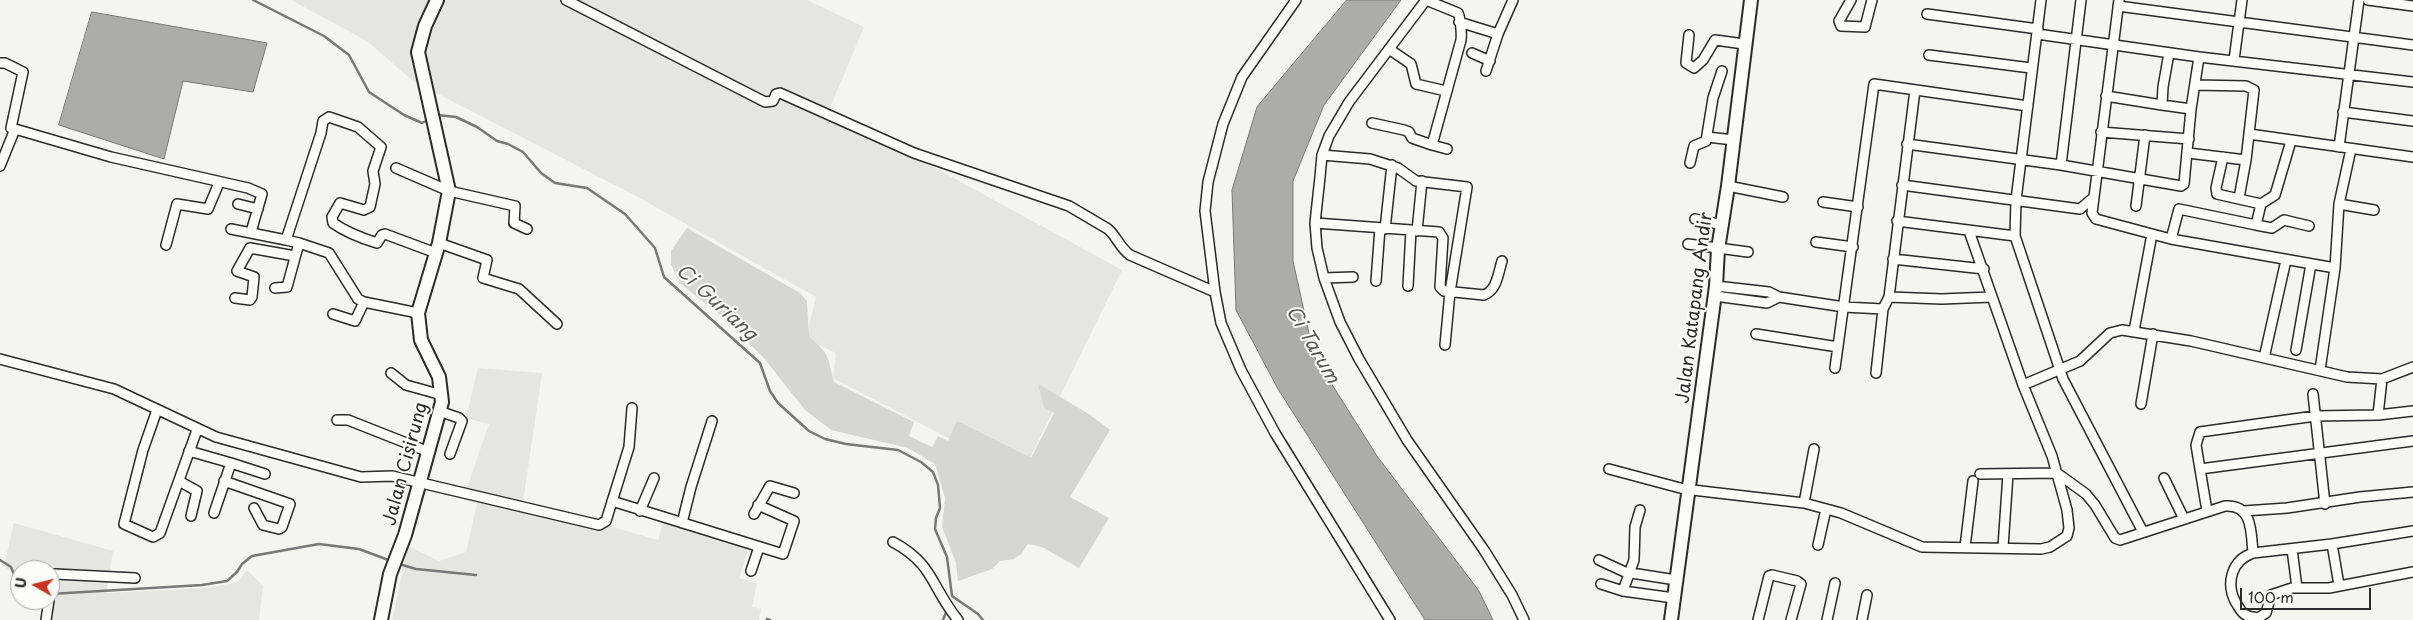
<!DOCTYPE html>
<style>
body{margin:0}
#map{position:relative;width:2413px;height:620px;overflow:hidden;background:#f5f4ef;font-family:"Playpen Sans",sans-serif}
canvas{display:block}
.north{position:absolute;left:10px;top:560px;width:50px;height:50px;box-sizing:border-box;background:#fdfcf7;border:1px solid #a9a8a5;border-radius:50%;rotate:278deg;font-size:14px;font-weight:700;line-height:20px;text-align:center;color:#2b2b2b}
.north::after{content:'';display:block;margin:auto;width:18px;height:22px;background:#c8321e;clip-path:polygon(50% 0,100% 100%,50% 72%,0 100%)}
.scale{position:absolute;left:2240px;top:588px;width:131px;height:22px;box-sizing:border-box;border:2px solid #2b2b2b;border-top:0;padding-left:6px;font-size:15px;line-height:18px;white-space:nowrap;color:#2b2b2b;-webkit-text-stroke:4px #fdfcf7;paint-order:stroke}
</style>
<div id="map">
<canvas width="2413" height="620"></canvas>
<div class="north">U</div>
<div class="scale">100 m</div>
</div>
<script>
const context = document.querySelector('canvas').getContext('2d');
context.lineJoin = 'round';
function fillPath(path, color) { context.fillStyle = color; context.fill(path, 'evenodd'); }
function strokePath(path, color, width, dash) { context.strokeStyle = color; context.lineWidth = width; context.lineCap = dash ? 'butt' : 'round'; context.setLineDash(dash || []); context.stroke(path); }
function drawText(font, color, halo, rows, align = 'center') {
  context.font = font + ' "Playpen Sans",sans-serif'; context.lineWidth = 4; context.setLineDash([]); context.textBaseline = 'middle'; context.strokeStyle = halo; context.fillStyle = color; for (const [text, x, y, turn = 0] of rows) {
    context.save(); context.translate(x, y); context.rotate((+turn || 0) * Math.PI / 180); context.textAlign = isNaN(turn) ? turn : align; if (halo) context.strokeText(text, 0, 0); context.fillText(text, 0, 0); context.restore();
  }
}
const built = new Path2D(`
 M291,0H807L864,27L829,110L1122,270L1021,476L833,378L836,353L806,339L816,297L636,196L413,81L367,41Z
 M478,368L542,373L523,502L658,540L663,522L749,548L739,578L757,583L752,607L761,609L759,620H392L408,546L439,561L466,552L480,491L467,488L489,424L466,418Z
 M14,523L113,551L106,593L208,588L238,582L247,570L263,586L259,620H50L54,593L50,592V570H20V580L4,566Z`);
const green = new Path2D(`
 M687,228L800,293L807,301L809,337C831,355 827,356 834,382L914,422L909,436L932,447L938,436L948,441L957,421L1031,458L1054,413L1044,407L1038,384L1089,414L1110,430L1070,497L1109,518L1079,568L1042,547L1028,544L1021,554L1014,559L1000,561L992,569L958,581L956,563L942,527L945,498L935,464L908,448L831,430L805,410L763,357L722,317L680,283L671,264V251Z`);
const water = new Path2D(`
 M1347,0H1401L1324,105L1293,181V261L1314,356L1377,456L1479,591L1493,620H1425L1278,389L1236,310L1232,190L1257,107Z
 M92,12L267,43L253,92L183,81L164,159L59,125Z`);
const stream = new Path2D(`
 M253,0L324,36L349,55L369,92L404,115L422,123L428,120
 M437,115L456,117L477,127L497,141L508,144L523,152L541,173L555,183L587,188L625,214L655,248L664,277L760,363L770,391L778,403L809,431L825,439L846,444L898,450L921,462L933,472L938,485L940,508L936,518L935,529L947,557L952,596L978,614L983,620
 M0,560L11,567L20,589
 M399,564L416,569L476,575
 M50,594L202,585L227,581L237,572L242,564L252,556L319,544L359,549L391,561
 M767,619L770,620
 M943,620L947,610`);
const street = new Path2D(`
 M566,0L765,102L773,101L776,94L780,93L914,153L1069,206L1108,229C1117,237 1120,248 1130,255L1215,292
 M1296,0L1242,77L1223,124L1208,182L1205,211L1215,292L1221,323L1241,370L1275,433L1390,620
 M1426,0L1349,102L1329,136L1322,155L1320,177L1315,223L1317,248L1324,278L1340,322L1359,359L1407,440L1484,550L1512,595L1524,620
 M1426,0L1458,13C1460,16 1462,34 1461,40L1432,145L1447,149
 M1851,0L1839,21L1841,26L1865,27L1872,0
 M2041,0L2016,200L2015,236L2063,379L2143,532
 M2119,0L2092,213L2096,219L2152,234
 M2368,0L2413,6
 M2118,6L2413,45
 M1927,14L2038,29
 M1459,22L1498,34L1486,71
 M1498,34L1513,0
 M2037,34L2199,57L2413,82
 M1689,35L1686,63L1694,68L1703,60L1715,40L1744,44
 M1389,49L1411,64L1416,84L1446,91
 M1472,53L1490,61
 M2169,53L2163,87L2162,105L2191,109
 M1929,55L2031,68
 M2234,60L2242,0
 M0,63H5L23,72L11,128L15,129
 M2195,85L2246,86L2254,90L2246,160L2239,198
 M2106,96L2162,105
 M2343,112L2413,121
 M1372,123L1404,130L1409,132L1412,138L1432,145
 M2101,132L2189,139
 M2249,134L2413,157
 M1707,137L1734,140
 M1907,144L2061,165L2181,186L2184,184L2191,109L2199,57
 M2339,147L2359,0
 M2188,153L2246,160
 M1322,155L1370,159L1398,168L1416,181L1467,187L1450,292L1445,345
 M2223,157L2216,188L2217,194L2261,204L2275,195L2291,141
 M1690,163L1694,146L1706,141L1713,98L1722,71
 M2061,165L2081,0
 M0,166L15,129L111,157L248,188L262,194L251,232
 M396,168L449,191L515,206L514,223L527,229
 M1902,185L2080,209L2093,198
 M1728,186L1783,197
 M1823,202L1858,207
 M238,204L258,209
 M2339,204L2374,210
 M2136,206L2145,135
 M1695,219L1723,225
 M1897,221L2015,236
 M1315,223L1439,232L1443,238L1440,287L1444,291L1484,295C1497,290 1498,274 1502,261
 M2256,225L2272,228L2284,220L2309,226
 M231,229L286,240L321,133L323,121L329,117L358,127L381,147L373,171L375,184L370,207L364,210L340,203L332,217L333,223C347,233 361,238 377,243L382,235L385,234L436,253
 M1385,229L1392,165
 M1417,231L1422,181
 M2171,239L2179,209L2256,225L2261,204
 M1816,242L1853,247
 M299,243L329,253L358,299L364,302
 M439,243L487,260L483,278L519,289L557,324
 M1688,244L1748,252
 M166,245L177,204L208,209L219,183
 M1893,259L1984,269
 M2335,268L2339,204L2351,149
 M1324,278L1353,277
 M1376,281L1380,228
 M1408,286L1411,230
 M1716,286L1769,292L1779,297L1844,307L1883,309
 M275,288L287,287L299,243L286,240
 M1715,296L1767,303L1779,297
 M1889,297L1942,299L1991,297
 M235,298L250,300L252,297L254,277L237,271L250,248L295,256
 M333,314L355,321L364,302L418,313
 M2134,331L2152,234L2171,239L2335,268L2320,370
 M1756,334L1838,347
 M2296,350L2311,264
 M2264,358L2286,260
 M0,359L114,389L216,437L361,477L392,476L599,525L606,521L629,447L632,408
 M1835,368L1874,84L2028,106
 M391,373L406,385L442,395
 M1876,373L1883,309L1889,297L1915,90
 M2023,385L2080,361L2110,333L2122,330L2191,341L2347,377L2382,379L2413,367
 M2313,394L2325,504
 M2141,404L2153,334
 M157,410L143,450L124,524L153,537L160,533L197,430
 M439,411L459,418L462,421L450,454
 M2378,415L2382,379
 M337,420H348L429,452
 M189,451L231,463L214,513
 M231,463L265,474
 M1609,469L1684,489L1804,503L1841,513L1922,547L2041,549L2050,547L2067,536L2069,528L2067,510L2052,456L2023,385L1969,231
 M2200,469L2413,441
 M1980,474L2057,473L2086,494L2095,505L2115,538L2120,540L2225,506C2253,504 2251,533 2253,553C2232,560 2225,583 2236,603C2239,607 2241,613 2246,615C2249,617 2254,617 2258,618L2266,613L2271,595L2292,588H2329L2413,572
 M2164,478L2184,519
 M179,481L197,491L191,516
 M224,481L290,504L282,527L279,529L263,525L254,508
 M612,501L783,554L794,521L758,505
 M1804,503L1814,449
 M1640,510L1635,527L1634,560L1623,591L1674,598
 M640,511L654,478
 M2207,511L2196,445L2200,432L2315,416L2378,415L2413,411
 M2244,511L2287,508L2360,497L2413,492
 M754,514L770,486L794,493
 M682,523L691,487L712,421
 M893,542C934,564 931,587 958,620
 M2332,544L2339,585
 M1818,545L1826,509
 M1965,547L1973,481
 M2003,547L2008,474
 M2292,549L2297,588
 M2253,553L2332,544L2413,531
 M1599,560L1625,572L1676,580
 M751,571L759,547
 M1601,584L1623,591
 M50,589L51,578L55,574L135,578
 M46,620L49,600
 M1758,620L1769,576L1772,575L1797,581L1801,584L1791,620
 M1827,620L1835,583
 M1862,620L1867,595`);
const secondary = new Path2D(`
 M381,620L390,574L405,535L442,402L439,377L421,340L418,313L439,243L449,191L418,52L425,26L437,0
 M1671,620L1716,286L1718,249L1728,186L1751,0`);
const streetNames = [
 ["Jalan Katapang Andir",1695,308,-83],
 ["Jalan Cisirung",406,464,-75]
];
const waterNames = [
 ["Ci Guriang",716,303,43],
 ["Ci Tarum",1312,345,60]
];
fillPath(built, '#e6e5e0');
fillPath(green, '#d7d6d2');
fillPath(water, '#adaca9');
strokePath(water, '#797877', 1);
strokePath(stream, '#797877', 2.5);
strokePath(street, '#2b2b2b', 12);
strokePath(secondary, '#2b2b2b', 16);
strokePath(street, '#fdfcf7', 9);
strokePath(secondary, '#fdfcf7', 12);
drawText('18px', '#2b2b2b', '#fdfcf7', streetNames);
drawText('italic 19px', '#585857', '#fdfcf7', waterNames);
</script>
